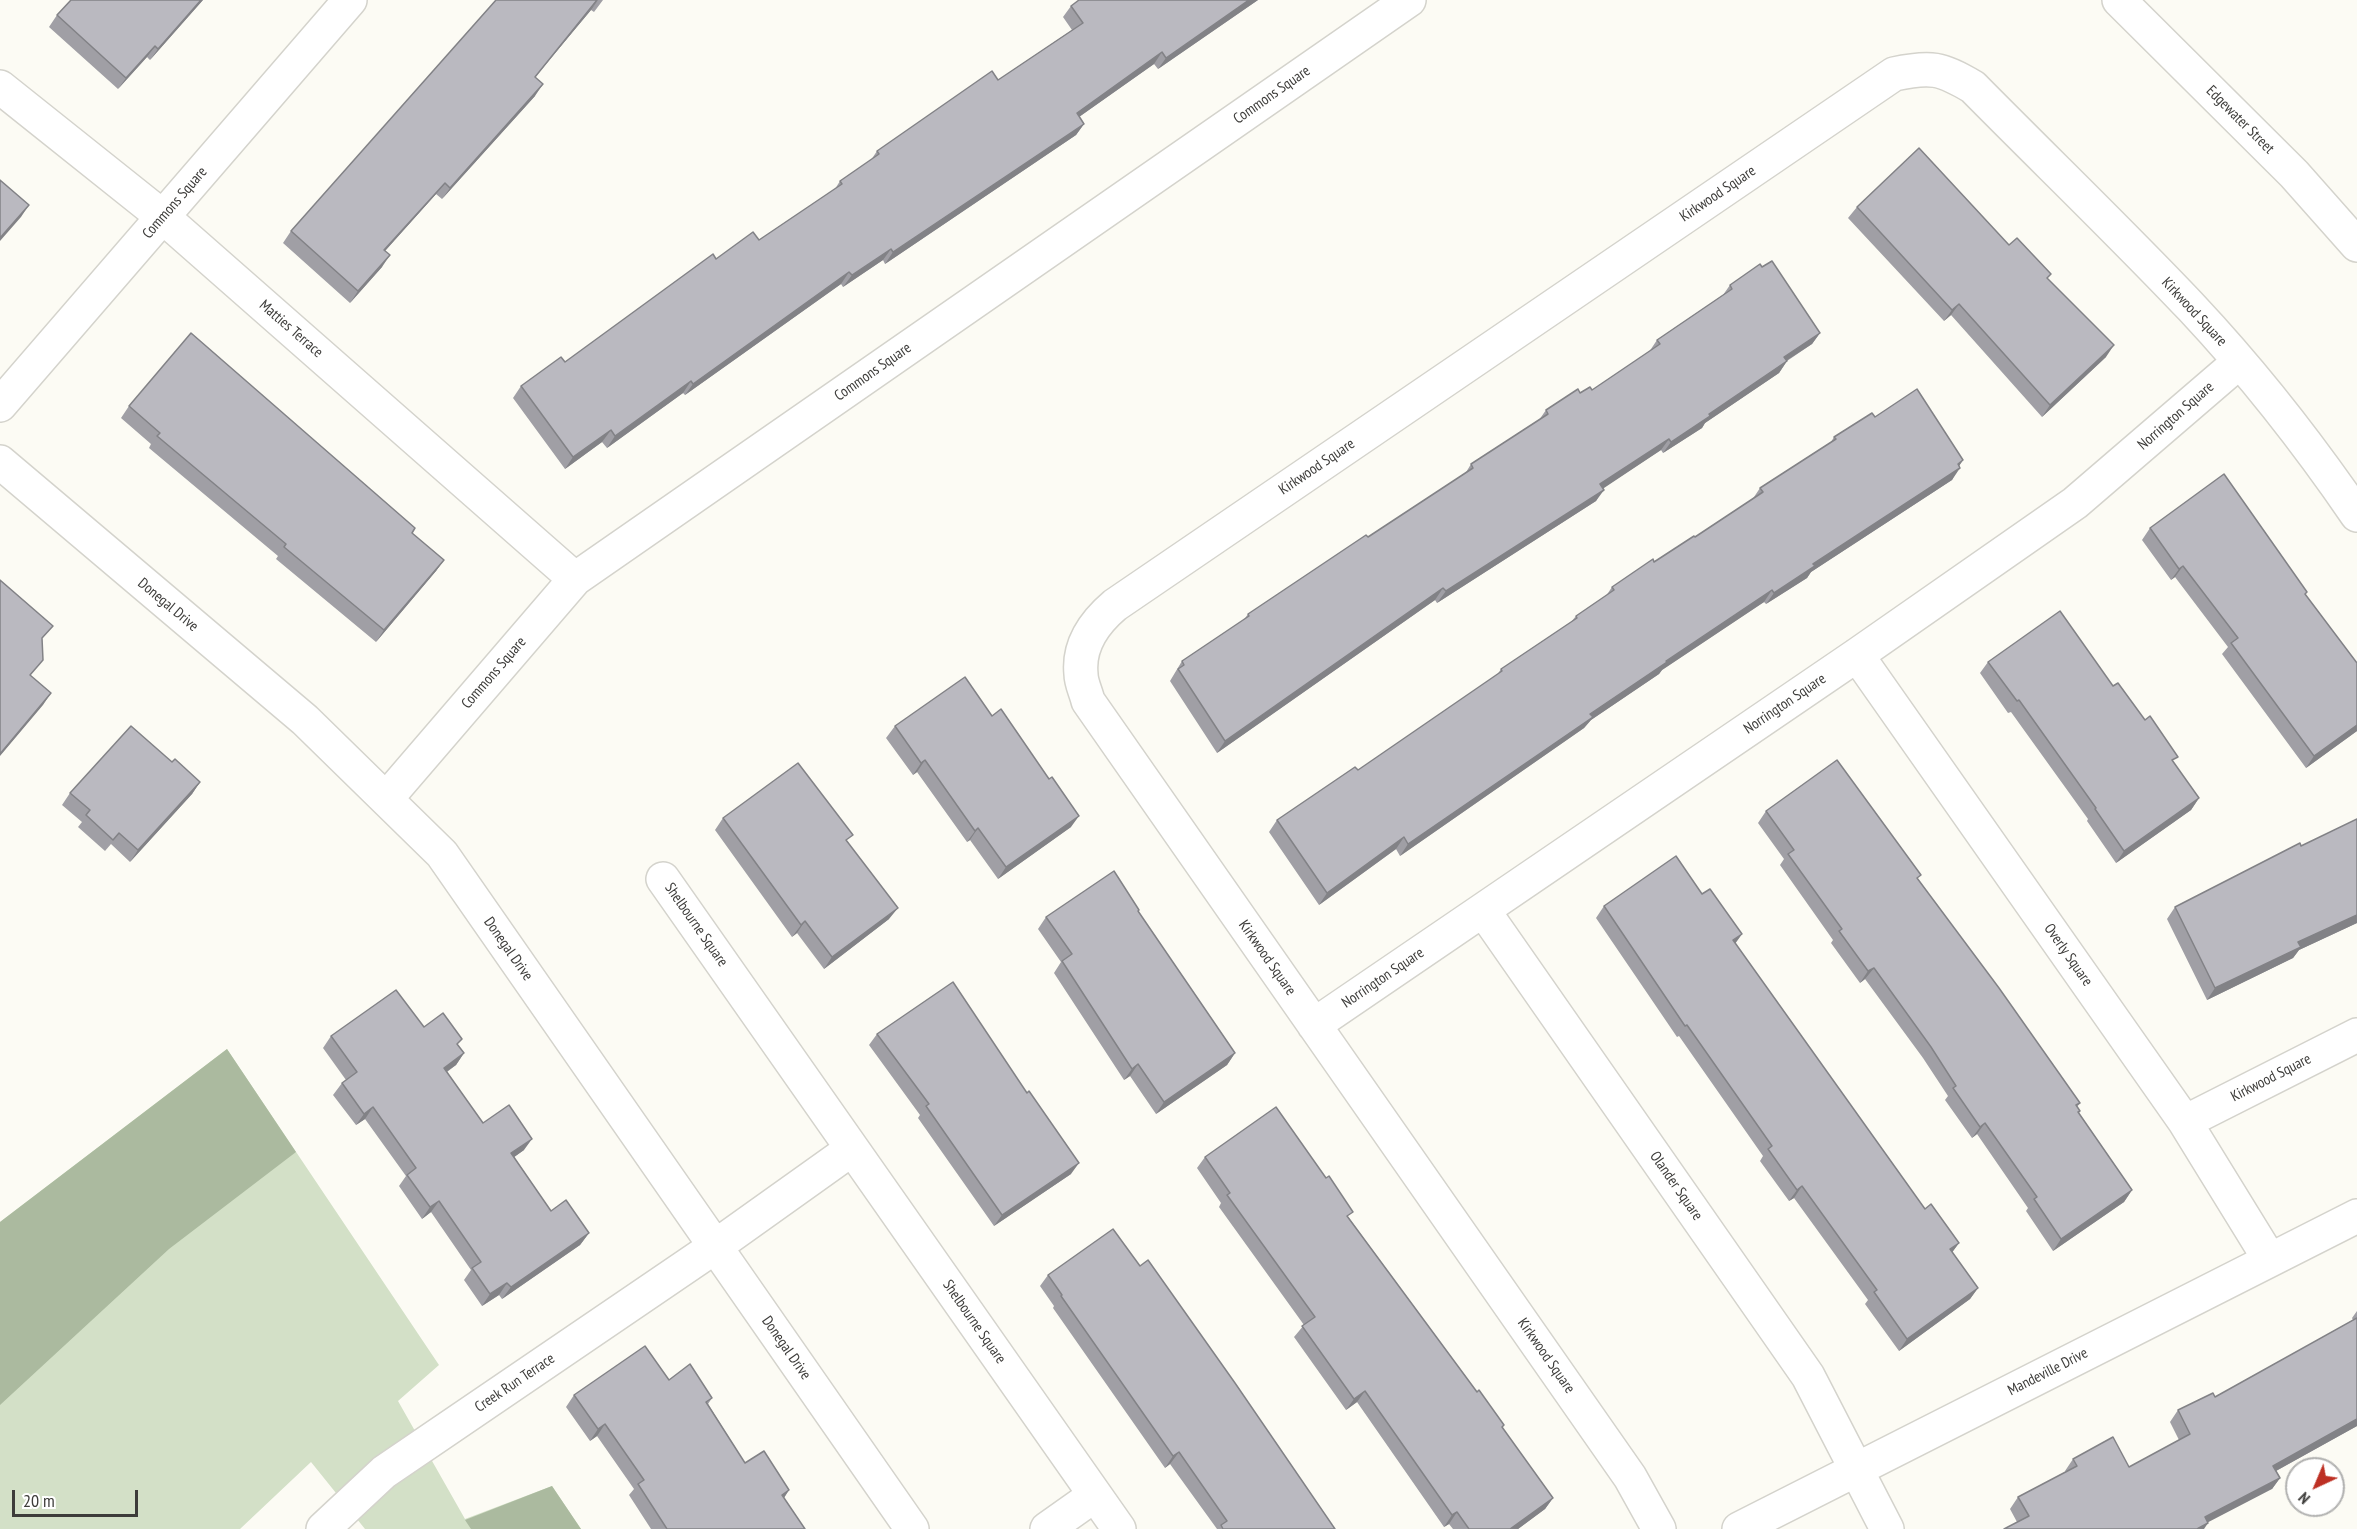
<!DOCTYPE html>
<style>
body{margin:0}
#map{position:relative;width:2357px;height:1529px;overflow:hidden;background:#fcfbf4;font-family:"PT Sans Narrow",sans-serif}
canvas{display:block}
.north{position:absolute;left:2285px;top:1457px;width:60px;height:60px;box-sizing:border-box;background:#fff;border:2px solid #b1b1b0;border-radius:50%;rotate:224deg;font-size:16px;font-weight:700;line-height:24px;text-align:center;color:#3d3c3a}
.north::after{content:'';display:block;margin:auto;width:21px;height:27px;background:#bd3024;clip-path:polygon(50% 0,100% 100%,50% 72%,0 100%)}
.scale{position:absolute;left:12px;top:1490px;width:126px;height:27px;box-sizing:border-box;border:3px solid #3d3c3a;border-top:0;padding-left:8px;font-size:18px;line-height:21px;white-space:nowrap;color:#3d3c3a;-webkit-text-stroke:4px #fff;paint-order:stroke}
</style>
<div id="map">
<canvas width="2357" height="1529"></canvas>
<div class="north">N</div>
<div class="scale">20 m</div>
</div>
<script>
const context = document.querySelector('canvas').getContext('2d');
context.lineJoin = 'round';
function fillPath(path, color) { context.fillStyle = color; context.fill(path, 'evenodd'); }
function strokePath(path, color, width, dash) { context.strokeStyle = color; context.lineWidth = width; context.lineCap = dash ? 'butt' : 'round'; context.setLineDash(dash || []); context.stroke(path); }
function drawText(font, color, halo, rows, align = 'center') {
  context.font = font + ' "PT Sans Narrow",sans-serif'; context.lineWidth = 6; context.setLineDash([]); context.textBaseline = 'middle'; context.strokeStyle = halo; context.fillStyle = color; for (const [text, x, y, turn = 0] of rows) {
    context.save(); context.translate(x, y); context.rotate((+turn || 0) * Math.PI / 180); context.textAlign = isNaN(turn) ? turn : align; if (halo) context.strokeText(text, 0, 0); context.fillText(text, 0, 0); context.restore();
  }
}
const green = new Path2D(`
 M227,1049L439,1365L398,1401L465,1519L552,1486L581,1529H365L311,1462L240,1529H0V1222Z`);
const forest = new Path2D(`
 M227,1049L296,1152L169,1249L0,1405V1222Z
 M552,1486L581,1529H471L465,1520Z`);
const minor = new Path2D(`
 M0,87L163,217L575,579
 M0,405L350,0
 M0,462L305,720L442,854L912,1529
 M1857,655L2185,1122L2270,1260
 M386,799L575,579L1409,0
 M663,879L1119,1529
 M1483,910L1808,1376L1887,1529
 M1314,1025L1857,655L2075,503L2239,362
 M2185,1122L2357,1035
 M323,1529L384,1472L716,1246L852,1149
 M1047,1529L1095,1495
 M1659,1529L1630,1477L1088,701C1086,692 1081,683 1081,674C1078,645 1095,622 1115,605L1894,74C1931,66 1941,68 1973,87C2046,161 2121,233 2192,308C2252,372 2307,442 2357,515
 M1739,1529L2357,1216`);
const tertiary = new Path2D(`
 M2119,0L2294,174L2357,245`);
const wall = new Path2D(`
 M203,0L150,60L147,57L118,89L49,27L57,15Z
 M496,0H603L594,12L591,10L535,77V96L442,199L436,194L385,251L382,267L350,303L283,243L291,231Z
 M1258,0L1158,69L1154,64L1079,117L1084,124L1076,135L885,264L883,260L843,287L841,284L685,395L683,393L607,448L602,442L565,469L513,398L521,386L565,362L716,259L759,240L835,189L840,181L871,160L877,151L998,80L1072,30L1063,17L1071,6Z
 M1857,207L2009,245L2051,274L2047,278L2106,357L2042,417L1951,315L1944,321L1848,218Z
 M1730,285L1820,333L1812,344L1787,361L1779,373L1705,423L1702,428L1663,453L1661,450L1603,488L1596,501L1437,603L1435,600L1217,753L1170,681L1182,661L1243,621L1248,614L1368,537L1465,474L1471,464L1539,420L1546,410L1580,393L1592,390L1649,352L1657,340L1723,295Z
 M129,406L412,533L444,560L436,571L376,642L276,559L278,556L149,448L151,444L121,418Z
 M1875,417L1963,460L1959,466L1952,480L1811,572L1807,578L1766,604L1764,602L1662,670L1659,674L1591,720L1584,728L1400,856L1396,849L1319,905L1269,832L1277,820L1358,770L1497,675L1501,669L1571,622L1576,616L1606,596L1612,587L1695,537L1752,500L1760,488L1831,442L1834,437Z
 M2150,528L2305,594L2357,663V731L2306,768L2222,654L2228,647L2175,577L2171,580L2142,540Z
 M1988,662L2113,686L2174,763L2199,798L2191,810L2116,863L2087,821L2088,819L2011,712L2008,713L1980,673Z
 M895,726L1071,827L998,879L970,840L967,842L917,772L913,775L886,738Z
 M172,762L200,782L192,794L130,862L111,844L105,851L78,827L82,822L62,805L70,793Z
 M1766,811L1918,879L2080,1103L2077,1107L2080,1111L2079,1113L2132,1190L2124,1202L2053,1251L2026,1211L2028,1208L1977,1134L1972,1138L1945,1100L1948,1096L1923,1058L1865,979L1860,983L1831,943L1833,940L1780,865L1784,859L1758,823Z
 M723,818L848,842L889,919L824,969L797,933L792,937L715,830Z
 M2357,819V923L2299,950L2293,958L2207,1000L2167,919L2175,907Z
 M1702,894L1742,934L1735,944L1925,1209L1959,1243L1952,1252L1978,1288L1970,1299L1899,1351L1865,1304L1868,1300L1794,1198L1789,1201L1760,1161L1763,1156L1679,1036L1677,1037L1596,918L1604,906Z
 M1138,911L1235,1053L1227,1065L1156,1114L1130,1076L1124,1080L1054,973L1061,962L1038,929L1046,917Z
 M424,1027L458,1045L464,1053L456,1065L447,1072L483,1123L524,1150L514,1157L551,1211L589,1233L580,1245L502,1299L499,1295L482,1306L464,1280L471,1270L431,1212L422,1219L399,1186L406,1176L365,1119L356,1125L333,1095L342,1083L346,1080L323,1048L331,1036Z
 M877,1034L1027,1093L1071,1174L994,1226L918,1118L920,1115L869,1045Z
 M1205,1157L1349,1218L1477,1392L1504,1425L1502,1428L1553,1498L1545,1509L1518,1529H1453L1449,1524L1444,1527L1357,1402L1346,1410L1294,1337L1304,1325L1219,1207L1221,1203L1197,1168Z
 M1140,1266L1335,1529H1217L1170,1464L1165,1468L1053,1308L1054,1306L1040,1286L1048,1275Z
 M2357,1311V1426L2276,1471L2280,1478L2272,1489L2017,1522L2010,1509L2018,1497L2066,1472L2065,1471L2073,1459L2129,1467L2179,1440L2170,1422L2178,1410L2215,1397L2277,1363L2353,1320L2352,1318Z
 M669,1380L712,1398L708,1404L745,1463L789,1490L784,1498L805,1529H651L629,1495L634,1489L597,1436L590,1441L566,1407L574,1395Z`);
const shadedWall = new Path2D(`
 M201,0H203L150,60L158,49Z
 M598,0L591,10L526,88Z
 M1249,0H1258L1158,69L1166,58Z
 M155,46L147,57L118,89L126,78Z
 M1162,52L1154,64L1069,124L1077,113Z
 M543,84L535,96L442,199L450,188Z
 M1084,124L1076,135L885,264L893,252Z
 M445,183L436,194L376,261L384,250Z
 M29,205L21,217L0,241V238Z
 M891,249L883,260L843,287L852,275Z
 M390,255L382,267L350,303L358,291Z
 M849,272L841,284L685,395L693,384Z
 M1959,304L1951,315L1944,321L1952,310Z
 M1820,333L1812,344L1775,368L1784,357Z
 M2114,345L2106,357L2042,417L2050,405Z
 M1787,361L1779,373L1705,423L1702,428L1663,453L1671,442L1709,414Z
 M691,381L683,393L607,448L615,436Z
 M611,430L602,442L565,469L573,457Z
 M1669,439L1661,450L1592,496L1600,484Z
 M1963,460L1955,472L1960,468L1952,480L1811,572L1807,578L1766,604L1774,593L1813,564Z
 M1604,490L1596,501L1437,603L1446,591Z
 M444,560L436,571L376,642L384,630Z
 M2183,566L2175,577L2171,580L2179,569Z
 M1443,588L1435,600L1217,753L1225,741Z
 M1772,590L1764,602L1662,670L1659,674L1591,720L1584,728L1400,856L1408,844L1590,714L1666,661Z
 M51,693L43,705L0,756V754Z
 M2357,725V731L2306,768L2314,756Z
 M925,760L917,772L913,775L921,763Z
 M200,782L192,794L130,862L138,850Z
 M2199,798L2191,810L2116,863L2124,851Z
 M1079,816L1071,827L998,879L1006,867Z
 M978,828L970,840L967,842L975,831Z
 M1404,837L1396,849L1319,905L1327,893Z
 M898,908L889,919L824,969L832,957Z
 M2357,915V923L2299,950L2293,958L2207,1000L2215,988L2298,942Z
 M805,921L797,933L792,937L801,925Z
 M1742,934L1733,946V940Z
 M1874,968L1865,979L1860,983L1868,971Z
 M464,1053L456,1065L436,1079L444,1068Z
 M1235,1053L1227,1065L1156,1114L1164,1102Z
 M1138,1064L1130,1076L1124,1080L1132,1069Z
 M373,1107L365,1119L356,1125L364,1114Z
 M1985,1123L1977,1134L1972,1138L1980,1127Z
 M532,1139L524,1150L503,1165L511,1153Z
 M1079,1163L1071,1174L994,1226L1002,1215Z
 M1802,1186L1794,1198L1789,1201L1797,1190Z
 M2132,1190L2124,1202L2053,1251L2061,1239Z
 M439,1201L431,1212L422,1219L430,1207Z
 M589,1233L580,1245L502,1299L511,1287Z
 M1959,1243L1951,1254L1950,1249Z
 M507,1283L499,1295L482,1306L490,1294Z
 M1978,1288L1970,1299L1899,1351L1907,1339Z
 M1365,1391L1357,1402L1346,1410L1354,1399Z
 M2357,1419V1426L2265,1477L2273,1466Z
 M605,1424L597,1436L590,1441L598,1429Z
 M1179,1452L1170,1464L1165,1468L1173,1456Z
 M2280,1478L2272,1489L2197,1528L2205,1517Z
 M789,1490L781,1502L782,1495Z
 M1553,1498L1545,1509L1518,1529H1510Z
 M1457,1512L1449,1524L1444,1527L1452,1515Z
 M2208,1523L2204,1529H2197Z`);
const building = new Path2D(`
 M71,0H201L158,49L155,46L126,78L57,15Z
 M496,0H597L535,77L543,84L450,188L445,183L384,250L390,255L358,291L291,231Z
 M1079,0H1249L1166,58L1162,52L1077,113L1084,124L893,252L891,249L852,275L849,272L693,384L691,381L615,436L611,430L573,457L521,386L561,357L565,362L713,254L716,259L753,232L759,240L842,184L840,181L879,154L877,151L992,71L998,80L1083,23L1071,6Z
 M1919,148L2009,245L2017,238L2051,274L2047,278L2114,345L2050,405L1959,304L1952,310L1857,207Z
 M0,180L29,205L0,238Z
 M1772,261L1820,333L1784,357L1787,361L1709,414L1710,416L1671,442L1669,439L1600,484L1604,490L1446,591L1443,588L1225,741L1178,669L1184,665L1182,661L1249,616L1248,614L1366,535L1368,537L1473,468L1471,464L1548,414L1546,410L1578,389L1580,393L1590,387L1592,390L1660,344L1657,340L1732,289L1730,285L1760,264L1762,267Z
 M191,333L415,528L412,533L444,560L384,630L284,547L286,544L157,436L160,433L129,406Z
 M1917,389L1963,460L1958,464L1960,468L1813,564L1815,566L1774,593L1772,590L1666,661L1667,662L1590,714L1593,717L1408,844L1404,837L1327,893L1277,820L1355,767L1358,770L1502,671L1501,669L1577,618L1576,616L1614,590L1612,587L1653,559L1654,562L1694,536L1695,537L1763,492L1760,488L1836,439L1834,437L1872,413L1875,417Z
 M2224,474L2307,592L2305,594L2357,663V725L2314,756L2231,643L2238,638L2183,566L2179,569L2150,528Z
 M0,580L53,626L42,638L43,660L30,675L51,693L0,754Z
 M2060,611L2113,686L2118,683L2145,720L2150,716L2178,757L2172,760L2199,798L2124,851L2095,809L2096,808L2019,700L2017,701L1988,662Z
 M965,677L992,716L1001,709L1049,779L1052,777L1079,816L1006,867L978,828L975,831L925,760L921,763L895,726Z
 M131,726L172,762L175,759L200,782L138,850L119,833L113,840L86,815L90,810L70,793Z
 M1837,760L1921,875L1917,878L1999,988L2080,1103L2076,1105L2080,1111L2078,1112L2132,1190L2061,1239L2034,1199L2037,1197L1985,1123L1980,1127L1953,1088L1956,1086L1931,1047L1874,968L1868,971L1839,931L1842,929L1788,854L1794,850L1766,811Z
 M798,763L853,835L846,840L898,908L832,957L805,921L801,925L723,818Z
 M2357,819V915L2298,942L2301,947L2215,988L2175,907L2300,843L2301,846Z
 M1676,856L1702,894L1710,889L1742,934L1733,940L1925,1209L1931,1204L1959,1243L1950,1249L1978,1288L1907,1339L1874,1292L1877,1290L1802,1186L1797,1190L1768,1149L1772,1146L1687,1025L1685,1026L1604,906Z
 M1114,871L1139,910L1138,911L1235,1053L1164,1102L1138,1064L1132,1069L1062,961L1072,954L1046,917Z
 M953,982L1027,1093L1029,1091L1079,1163L1002,1215L926,1106L929,1104L877,1034Z
 M396,990L424,1027L443,1013L462,1039L457,1044L464,1053L444,1068L483,1123L509,1105L532,1139L511,1153L551,1211L566,1200L589,1233L511,1287L507,1283L490,1294L472,1268L481,1262L439,1201L430,1207L407,1175L416,1168L373,1107L364,1114L342,1083L357,1072L331,1036Z
 M1276,1107L1326,1178L1329,1176L1353,1212L1347,1216L1477,1392L1479,1390L1504,1425L1502,1427L1553,1498L1510,1529H1469L1457,1512L1452,1515L1365,1391L1354,1399L1302,1326L1315,1317L1227,1195L1230,1193L1205,1157Z
 M1113,1229L1140,1266L1148,1260L1235,1383L1335,1529H1223L1221,1525L1227,1521L1179,1452L1173,1456L1061,1296L1062,1295L1048,1275Z
 M2357,1318V1419L2273,1466L2280,1478L2205,1517L2208,1523L2197,1529H2004L2029,1516L2018,1497L2077,1466L2073,1459L2113,1437L2129,1467L2190,1434L2178,1410L2213,1393L2215,1397Z
 M645,1346L669,1380L690,1364L712,1398L706,1402L745,1463L764,1451L789,1490L782,1495L805,1529H667L638,1484L644,1480L605,1424L598,1429L574,1395Z`);
const streetNames = [
 ["Commons Square",1272,95,-35],
 ["Edgewater Street",2240,120,45],
 ["Kirkwood Square",1718,194,-34],
 ["Commons Square",175,203,-49],
 ["Kirkwood Square",2194,312,47],
 ["Matties Terrace",291,329,41],
 ["Commons Square",873,372,-35],
 ["Norrington Square",2176,416,-41],
 ["Kirkwood Square",1317,467,-34],
 ["Donegal Drive",168,605,40],
 ["Commons Square",494,673,-49],
 ["Norrington Square",1785,704,-34],
 ["Shelbourne Square",696,925,55],
 ["Donegal Drive",508,949,55],
 ["Overly Square",2068,955,55],
 ["Kirkwood Square",1267,958,55],
 ["Norrington Square",1383,978,-34],
 ["Kirkwood Square",2271,1078,-27],
 ["Olander Square",1676,1186,55],
 ["Shelbourne Square",974,1322,55],
 ["Donegal Drive",786,1348,55],
 ["Kirkwood Square",1546,1356,55],
 ["Mandeville Drive",2048,1372,-27],
 ["Creek Run Terrace",515,1383,-34]
];
fillPath(green, '#d3e0c7');
fillPath(forest, '#abba9f');
strokePath(minor, '#d4d3cc', 36);
strokePath(tertiary, '#d4d3cc', 36);
strokePath(minor, '#fff', 33);
strokePath(tertiary, '#fff', 33);
fillPath(wall, '#a09fa5');
fillPath(shadedWall, '#828286');
fillPath(building, '#bab9c0');
strokePath(building, '#828286', 1.5);
drawText('15px', '#3d3c3a', '#fff', streetNames);
</script>
